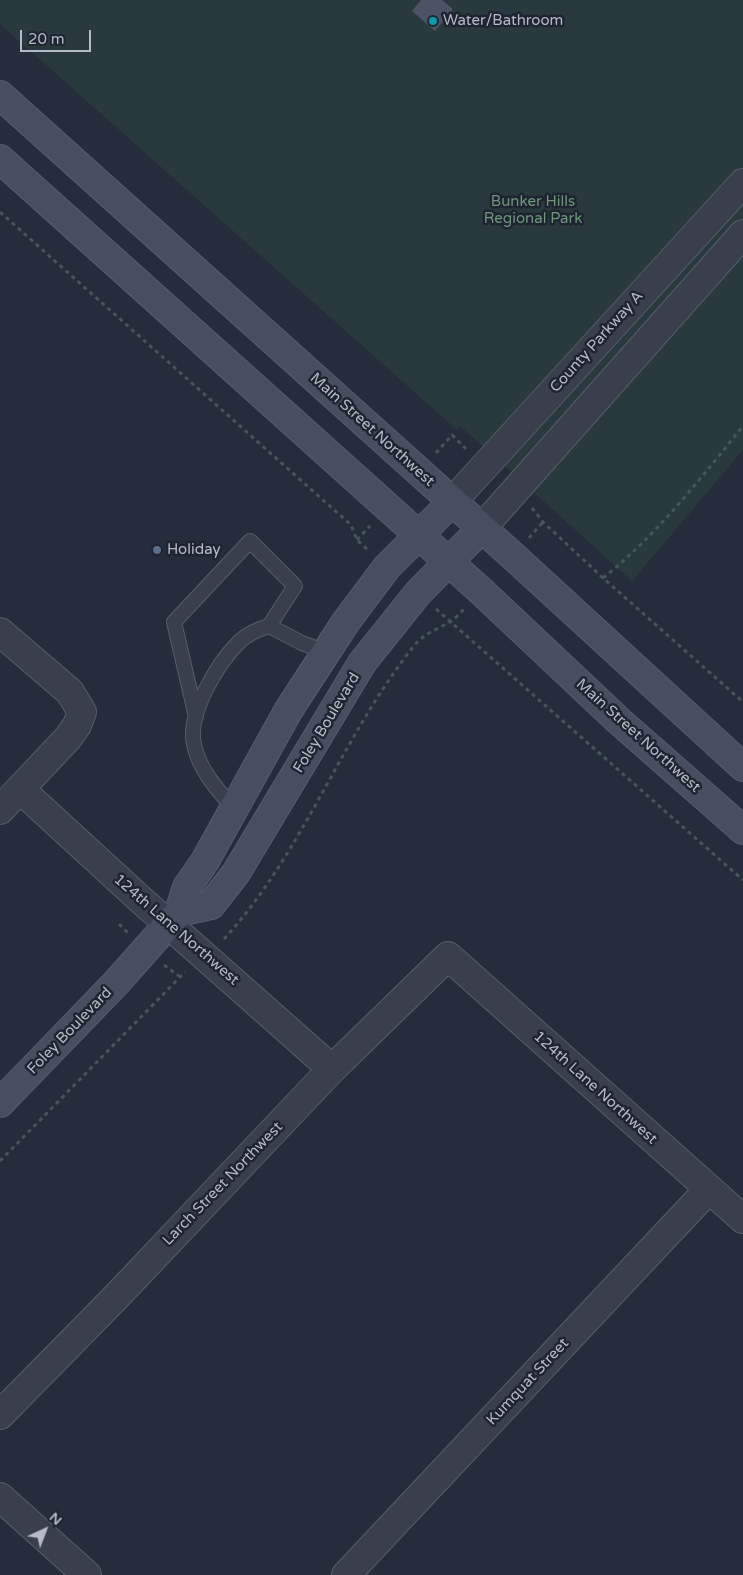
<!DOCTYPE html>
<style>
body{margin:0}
#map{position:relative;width:743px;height:1575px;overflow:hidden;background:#252d3c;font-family:"Varela Round",sans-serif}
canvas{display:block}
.north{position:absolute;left:20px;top:1505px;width:50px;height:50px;-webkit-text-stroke:4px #1e2431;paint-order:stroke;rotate:43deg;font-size:14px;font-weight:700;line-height:20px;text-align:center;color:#b5bac7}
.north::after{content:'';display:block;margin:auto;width:18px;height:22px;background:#b5bac7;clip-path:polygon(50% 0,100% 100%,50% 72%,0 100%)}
.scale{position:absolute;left:20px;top:30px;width:71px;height:22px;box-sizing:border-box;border:2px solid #b5bac7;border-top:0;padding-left:6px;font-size:15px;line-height:18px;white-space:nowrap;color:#b5bac7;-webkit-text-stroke:4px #1e2431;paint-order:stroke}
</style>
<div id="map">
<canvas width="743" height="1575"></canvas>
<div class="north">N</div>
<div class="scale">20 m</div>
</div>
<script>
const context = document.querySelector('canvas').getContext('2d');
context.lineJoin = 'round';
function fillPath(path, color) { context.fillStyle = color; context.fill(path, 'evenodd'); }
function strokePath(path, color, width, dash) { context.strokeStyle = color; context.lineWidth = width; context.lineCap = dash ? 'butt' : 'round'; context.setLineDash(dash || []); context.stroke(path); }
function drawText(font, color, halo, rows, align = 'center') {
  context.font = font + ' "Varela Round",sans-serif'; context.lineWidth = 5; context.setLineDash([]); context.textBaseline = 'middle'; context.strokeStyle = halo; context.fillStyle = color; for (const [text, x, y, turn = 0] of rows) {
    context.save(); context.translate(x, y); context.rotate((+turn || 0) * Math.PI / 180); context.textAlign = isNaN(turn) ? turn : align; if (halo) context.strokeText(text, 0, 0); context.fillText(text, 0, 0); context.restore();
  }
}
const green = new Path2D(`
 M0,0H743V450L632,581L460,426L456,429L0,24Z`);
const building = new Path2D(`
 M421,0H442L453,9L435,31L412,11Z`);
const path = new Path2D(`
 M0,212L351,525L357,540L369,551
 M436,453L452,435L466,449
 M532,508L543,522L603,578L743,702
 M529,538L543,522
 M357,540L370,526
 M603,578C657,535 700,479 743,426
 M436,609L743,880
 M119,924L128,933
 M224,939C303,853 341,738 413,647C424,633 436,630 450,622C455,619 460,613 464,609
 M164,965L179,976
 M0,1161L185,972`);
const lane = new Path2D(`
 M196,717L174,622L250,541L295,586L269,626
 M234,808C218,791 198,768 194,744C187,713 218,663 239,642C247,634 259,629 269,626L302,643L326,652`);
const street = new Path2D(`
 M452,502L743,183
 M481,529L743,234
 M0,632L70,692L82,712L77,725L68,738L0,810
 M20,789L141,900L332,1069
 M0,1415L116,1297L332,1069L448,956L743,1219
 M0,1497L87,1575
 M346,1575L709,1189`);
const secondary = new Path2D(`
 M0,95L514,557L743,767
 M0,159L481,591L619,721L743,830
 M179,912L211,905L236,873L362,663L418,593L481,529
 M0,1103L116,983L179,912L187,887L205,861L288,711L345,623L387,567L452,502`);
const markers = [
 [433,21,5,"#0f9aa8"],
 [157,550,5,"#5c6f8a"]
];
const poiNames = [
 ["Water/Bathroom",443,21],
 ["Holiday",167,550]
];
const parkNames = [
 ["Bunker Hills",533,202],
 ["Regional Park",533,219]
];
const streetNames = [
 ["County Parkway A",597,342,-48],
 ["Main Street Northwest",372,430,42],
 ["Foley Boulevard",327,723,-59],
 ["Main Street Northwest",638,736,42],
 ["124th Lane Northwest",176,930,41],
 ["Foley Boulevard",70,1031,-46],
 ["124th Lane Northwest",595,1088,42],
 ["Larch Street Northwest",223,1184,-46],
 ["Kumquat Street",528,1382,-47]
];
fillPath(green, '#283a3e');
fillPath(building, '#4b5365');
strokePath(lane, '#575d6a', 16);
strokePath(street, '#575d6a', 30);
strokePath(secondary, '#575d6a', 30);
strokePath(path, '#45565a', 3, [4, 4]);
strokePath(lane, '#393f4c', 14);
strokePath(street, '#393f4c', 28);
strokePath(secondary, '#474e5f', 28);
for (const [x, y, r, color] of markers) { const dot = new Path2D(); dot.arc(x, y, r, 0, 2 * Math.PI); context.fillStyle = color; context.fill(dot); strokePath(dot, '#1e2431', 2); }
drawText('15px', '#b5bac7', '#1e2431', poiNames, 'left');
drawText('15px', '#6d977b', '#1e2431', parkNames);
drawText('15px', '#b5bac7', '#1e2431', streetNames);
</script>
